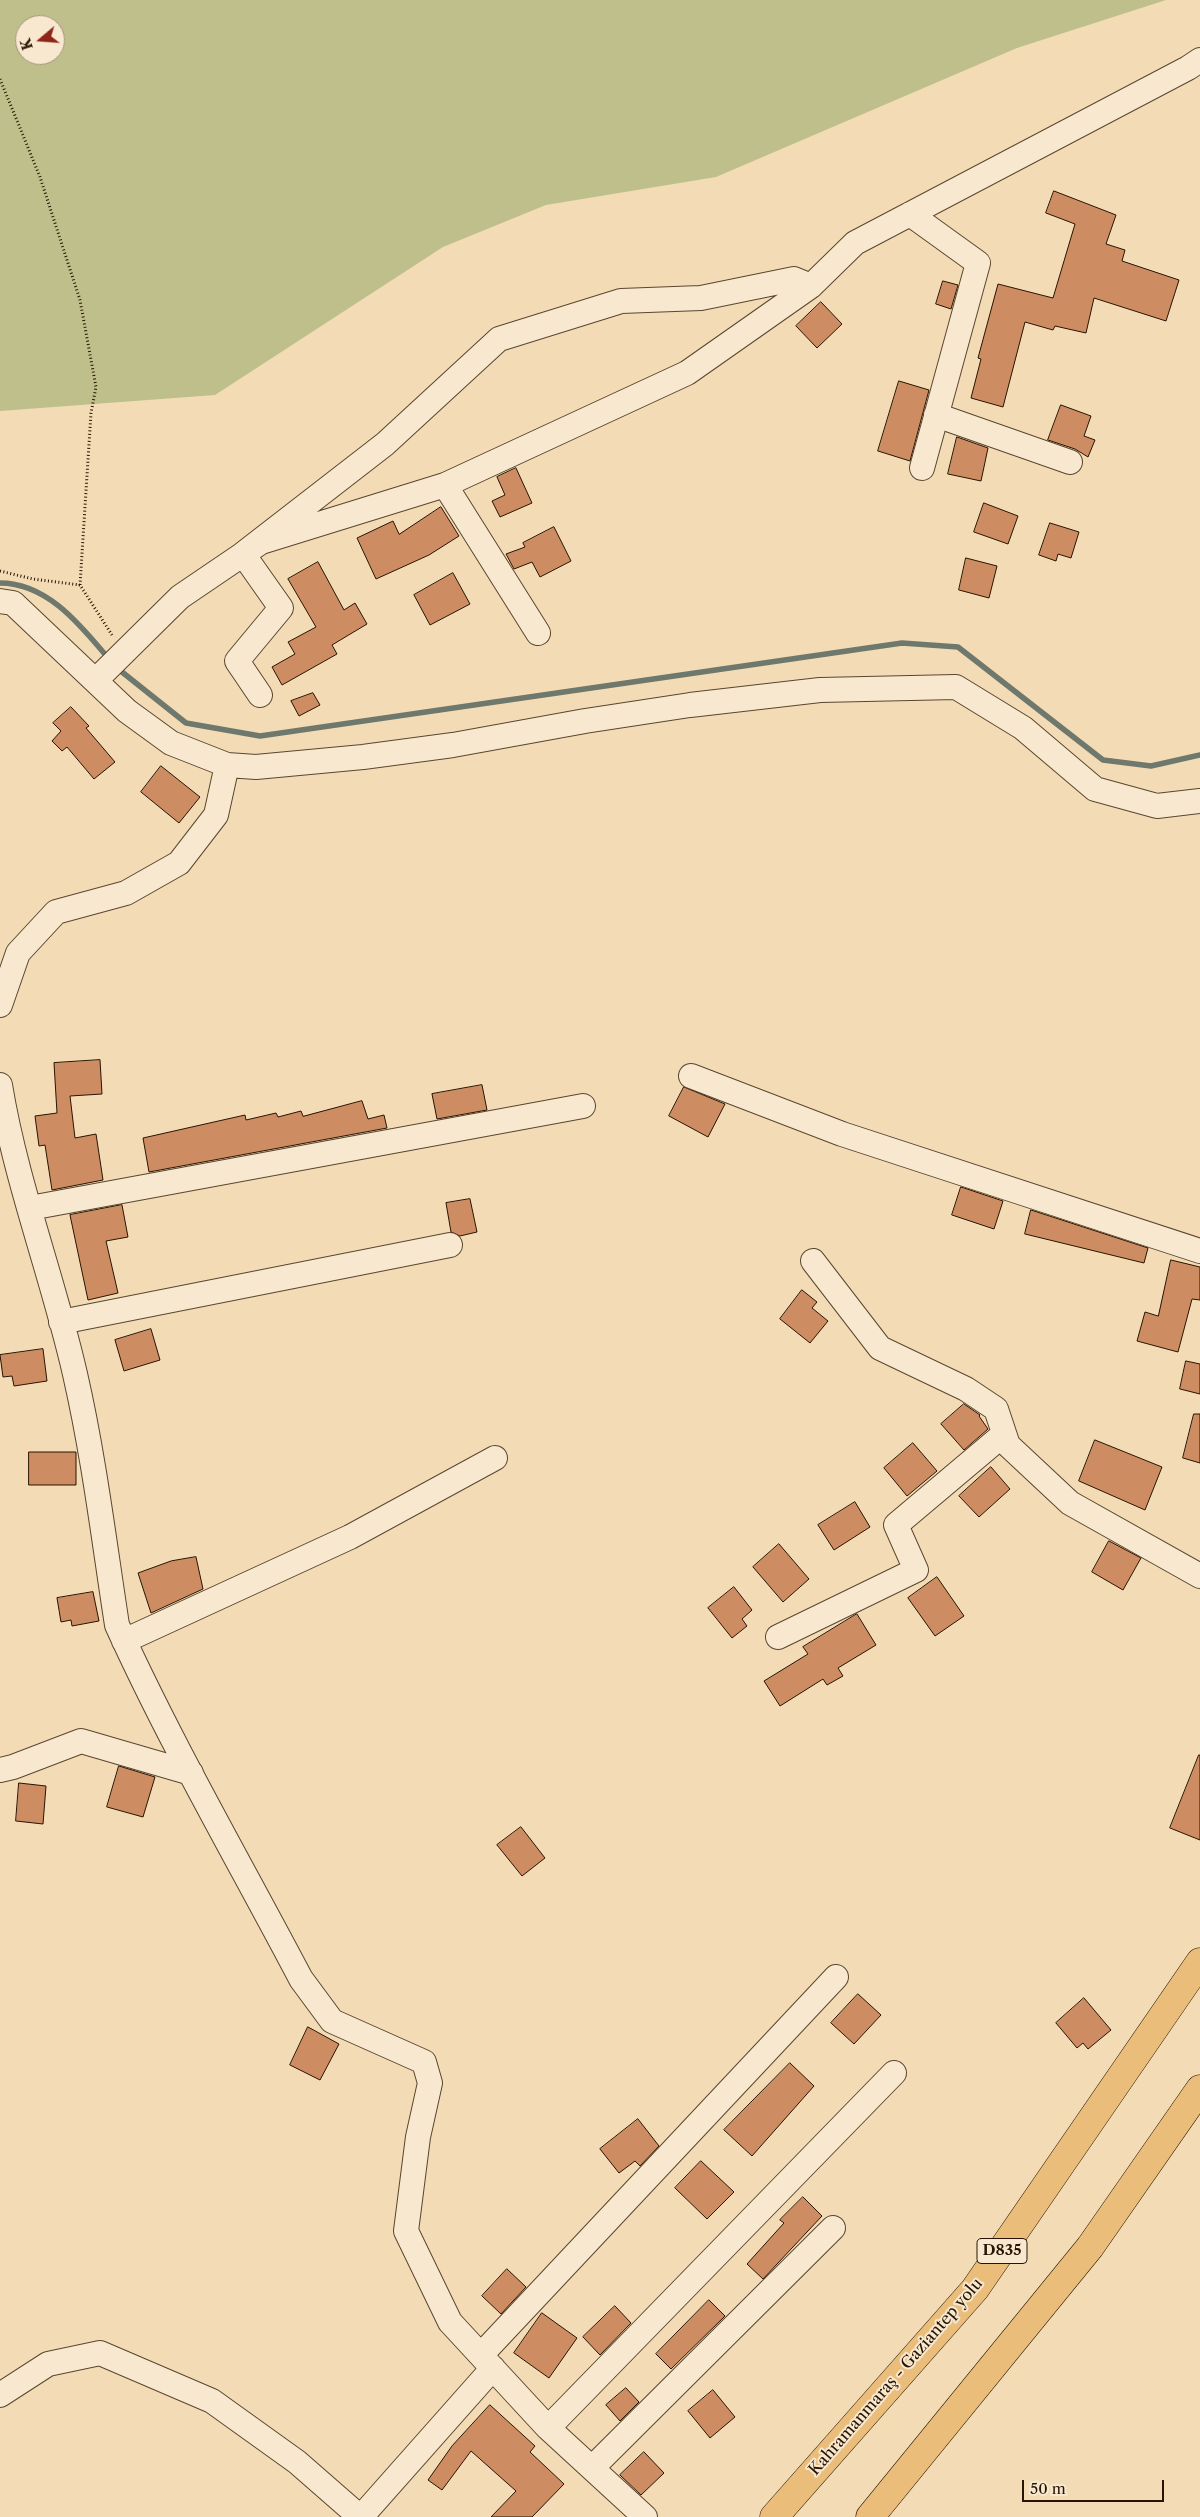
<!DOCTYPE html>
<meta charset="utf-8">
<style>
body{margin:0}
#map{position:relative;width:1200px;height:2517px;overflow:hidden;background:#f3dcb5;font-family:"Libre Caslon Text",serif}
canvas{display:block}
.north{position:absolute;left:15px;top:15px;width:50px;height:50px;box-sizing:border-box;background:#f7e8cf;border:1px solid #a4937d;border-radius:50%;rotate:252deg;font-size:14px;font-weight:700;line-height:20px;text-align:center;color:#271402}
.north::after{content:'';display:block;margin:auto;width:18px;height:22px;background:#8f2418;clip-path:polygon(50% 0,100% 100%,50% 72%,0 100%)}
.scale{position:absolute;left:1022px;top:2480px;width:142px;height:22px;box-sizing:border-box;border:2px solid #271402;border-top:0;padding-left:6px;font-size:15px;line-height:18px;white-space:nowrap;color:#271402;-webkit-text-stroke:4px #f7e8cf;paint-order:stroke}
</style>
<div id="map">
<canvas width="1200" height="2517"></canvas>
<div class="north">K</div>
<div class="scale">50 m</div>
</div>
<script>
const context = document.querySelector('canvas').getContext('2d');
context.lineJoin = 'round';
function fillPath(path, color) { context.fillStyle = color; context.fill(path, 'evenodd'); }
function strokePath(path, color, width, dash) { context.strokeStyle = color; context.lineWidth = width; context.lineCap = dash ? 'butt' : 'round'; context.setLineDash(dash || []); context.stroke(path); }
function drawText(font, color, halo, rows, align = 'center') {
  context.font = font + ' "Libre Caslon Text",serif'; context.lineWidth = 4; context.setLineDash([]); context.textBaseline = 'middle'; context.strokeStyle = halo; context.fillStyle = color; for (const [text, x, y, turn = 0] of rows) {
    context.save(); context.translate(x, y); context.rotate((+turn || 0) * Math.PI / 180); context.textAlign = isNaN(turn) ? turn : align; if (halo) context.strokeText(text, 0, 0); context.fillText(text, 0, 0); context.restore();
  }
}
const green = new Path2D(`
 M0,0H1166L1017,48L716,177L546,205L443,247L215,395L0,411ZM25,25H55V55H25Z`);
const stream = new Path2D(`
 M0,583C48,583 81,626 109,659
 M117,668L186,723L260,736L902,643L958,647L1103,760L1151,766L1200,755`);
const building = new Path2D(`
 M1054,191L1116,215L1106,244L1125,250L1122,261L1179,280L1166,321L1094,298L1086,333L1055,326L1053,330L1025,322L1003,407L971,398L981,359L978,358L998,284L1053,298L1075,224L1046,213Z
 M943,281L958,285L951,309L936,304Z
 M821,302L842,324L817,348L796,326Z
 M899,381L929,390L910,461L878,451Z
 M1061,405L1091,416L1084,436L1095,440L1088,457L1075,449L1048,440Z
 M957,437L988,448L981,481L948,474Z
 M516,468L532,503L500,517L492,501L505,495L497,477Z
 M984,503L1018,516L1008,544L974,532Z
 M441,507L459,536L429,555L376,579L357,538L393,521L399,534Z
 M1050,523L1079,532L1071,558L1058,554L1056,561L1039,555Z
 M554,527L571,561L540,577L532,562L514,569L506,554L525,547L523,543Z
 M966,558L997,566L989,598L959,590Z
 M318,562L344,610L355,603L367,624L332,645L337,654L282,685L272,667L295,654L288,642L316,627L288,579Z
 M453,573L470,604L430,625L414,595Z
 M313,693L320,705L299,716L291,701Z
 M71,707L89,726L86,728L115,762L94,779L67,747L62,751L52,741L61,731L53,723Z
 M161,766L200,797L179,823L141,792Z
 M100,1060L102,1094L70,1096L75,1138L96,1134L103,1180L52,1190L45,1145L39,1146L35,1116L57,1113L54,1063Z
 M482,1085L487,1110L437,1119L432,1094Z
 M684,1087L725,1104L708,1137L669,1116Z
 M362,1101L368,1119L384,1115L387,1128L149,1172L143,1138L245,1115L246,1120L276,1113L278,1117L301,1111L303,1116Z
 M961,1187L1003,1201L994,1229L952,1215Z
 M470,1199L477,1232L460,1236L451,1232L446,1203Z
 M122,1205L128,1237L106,1241L118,1293L88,1300L70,1215Z
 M1031,1210L1148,1248L1144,1263L1025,1234Z
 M1171,1260L1200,1267V1300L1192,1299L1178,1352L1137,1341L1145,1312L1158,1316Z
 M802,1290L817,1302L812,1308L828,1321L810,1343L780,1319Z
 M151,1329L160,1360L124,1371L115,1340Z
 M43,1349L47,1381L14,1386L12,1376L3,1377L0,1355Z
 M1186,1361L1200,1364V1394L1180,1389Z
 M964,1404L980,1415L979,1416L988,1429L964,1450L941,1424Z
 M1194,1414H1200V1463L1183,1458Z
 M1095,1440L1162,1467L1145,1510L1079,1481Z
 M913,1443L937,1471L907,1496L884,1468Z
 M29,1452H76V1485H29Z
 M991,1467L1010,1489L979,1517L959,1496Z
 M855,1502L870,1527L834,1550L818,1525Z
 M1109,1541L1141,1558L1123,1590L1092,1572Z
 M779,1544L809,1579L783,1602L753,1567Z
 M196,1557L203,1589L151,1613L138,1573L171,1561Z
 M937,1577L964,1616L935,1636L908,1598Z
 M734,1587L752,1610L742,1619L747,1626L732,1638L708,1608Z
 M93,1592L99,1621L72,1626L71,1620L61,1622L57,1598Z
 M857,1614L876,1645L838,1668L843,1676L827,1685L823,1679L780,1706L764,1681L808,1654L803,1647Z
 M1199,1755H1200V1840L1170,1828Z
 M119,1766L155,1777L143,1817L107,1807Z
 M19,1783L46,1786L43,1824L16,1821Z
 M521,1827L545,1858L522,1876L497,1845Z
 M858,1994L881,2015L854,2044L831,2023Z
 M1084,1998L1111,2030L1088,2049L1083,2043L1077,2048L1056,2023Z
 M308,2027L339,2044L320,2080L290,2065Z
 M790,2063L814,2086L752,2156L724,2130Z
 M638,2119L659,2146L640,2166L635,2161L619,2173L600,2149Z
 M701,2161L734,2192L707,2219L675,2188Z
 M803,2197L822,2216L763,2279L747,2264L784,2223L780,2220Z
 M507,2269L526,2287L501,2314L482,2296Z
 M709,2300L725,2316L671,2369L656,2354Z
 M615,2306L631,2323L600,2355L583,2337Z
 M542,2313L577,2338L549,2378L514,2353Z
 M626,2388L639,2402L620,2421L606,2405Z
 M713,2390L735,2417L710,2438L688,2411Z
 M490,2405L535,2446L530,2452L564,2484L532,2517H491L516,2491L471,2451L442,2490L428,2480L452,2446Z
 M644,2452L664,2473L641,2495L620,2475Z`);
const path = new Path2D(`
 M0,79L40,177L80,300L96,387L91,413L80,585L112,635
 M0,571L33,579L80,585`);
const minor = new Path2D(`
 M910,214L978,263L922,468
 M936,415L1070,462
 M445,485L538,633
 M0,601L13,603L127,711L171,743L227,765L256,767L363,757L453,745L585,721L690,705L820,690L956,687L1023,728L1095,789L1157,806L1200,801
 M96,680L180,597L261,542L445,485L687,373L811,286L855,243L1188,68L1200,60
 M260,695L237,661L281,608L243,554L385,444L499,339L621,301L701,298L794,279L811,286
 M0,1005L18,953L56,912L126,893L179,863L216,815L227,765
 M691,1076L842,1134L1200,1251
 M0,1085C16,1183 53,1277 75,1374C94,1457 104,1541 117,1625C172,1746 239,1861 301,1979L332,2021L424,2062L430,2083L418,2137L406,2231L450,2322L548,2428L645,2517
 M30,1208L583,1106
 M813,1261L880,1348L966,1389L996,1409L1008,1445L1070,1503L1200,1576
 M61,1322L450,1245
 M778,1637L916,1570L896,1525L1004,1434
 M124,1641L350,1537L495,1458
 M0,1770L13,1767L81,1741L191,1773
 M481,2355L836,1977
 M0,2395L48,2364L100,2353L212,2401L297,2462L360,2517
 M548,2428L894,2073
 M592,2468L833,2228
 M361,2517L493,2368`);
const highway = new Path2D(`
 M774,2517L975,2289L1200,1962
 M870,2517L1090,2247L1200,2089`);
const shields = [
 [1002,2251,50]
];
const shieldNames = [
 ["D835",1002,2251]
];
const streetNames = [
 ["Kahramanmaraş - Gaziantep yolu",896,2377,-49]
];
fillPath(green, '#bfbf8b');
strokePath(stream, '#6e786d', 5.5);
fillPath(building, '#ce8c63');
strokePath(building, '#271402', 1);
strokePath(minor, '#5a462f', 26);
strokePath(highway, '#271402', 29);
strokePath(path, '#271402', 3, [1, 2.5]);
strokePath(minor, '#f7e8cf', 24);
strokePath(highway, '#eabe7a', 28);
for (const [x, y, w] of shields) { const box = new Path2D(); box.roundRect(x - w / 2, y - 12.5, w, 25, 4); context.fillStyle = '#f7e8cf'; context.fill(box); strokePath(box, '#271402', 1); }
drawText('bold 15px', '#271402', null, shieldNames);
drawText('16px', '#271402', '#f7e8cf', streetNames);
</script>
